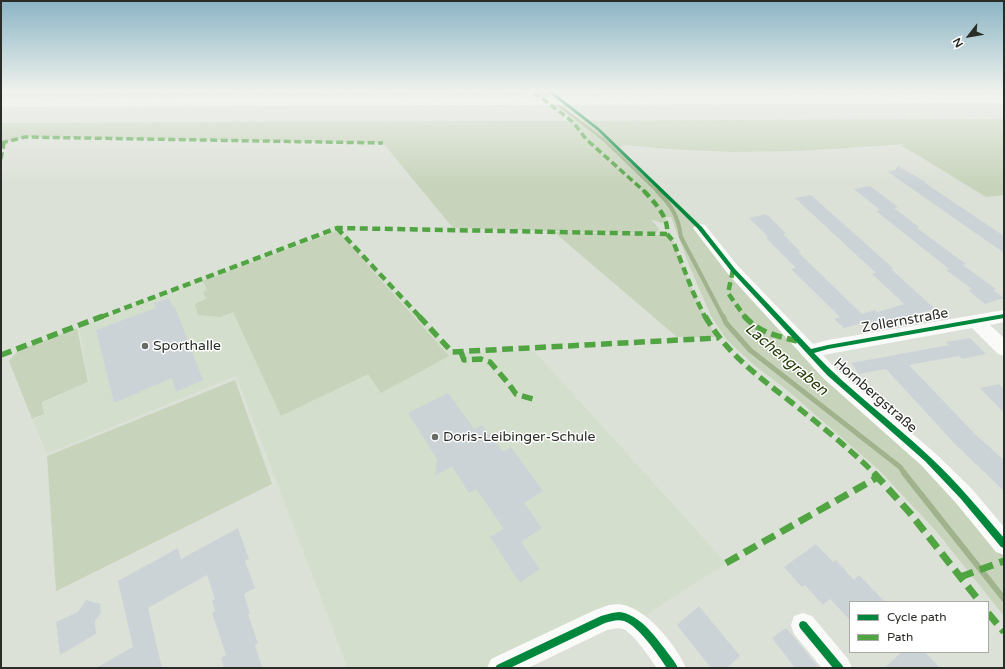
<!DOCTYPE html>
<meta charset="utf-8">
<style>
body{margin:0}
#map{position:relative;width:1005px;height:669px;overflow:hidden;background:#dce1d8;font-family:"Varela Round",sans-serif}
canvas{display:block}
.frame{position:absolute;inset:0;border:2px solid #2a2d27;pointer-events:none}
.legend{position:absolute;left:849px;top:601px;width:140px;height:52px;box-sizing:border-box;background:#fff;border:1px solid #aaaba9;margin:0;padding:5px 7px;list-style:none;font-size:12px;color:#2a2d27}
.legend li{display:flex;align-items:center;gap:8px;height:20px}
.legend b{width:20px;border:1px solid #aaaba9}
.north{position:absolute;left:949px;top:16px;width:40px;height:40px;-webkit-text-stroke:3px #fff;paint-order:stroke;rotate:239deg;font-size:11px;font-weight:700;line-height:16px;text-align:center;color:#2a2d27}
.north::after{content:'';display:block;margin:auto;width:14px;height:18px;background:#2a2d27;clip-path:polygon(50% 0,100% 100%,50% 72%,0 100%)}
</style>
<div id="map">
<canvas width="1005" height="669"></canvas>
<div class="frame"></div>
<ul class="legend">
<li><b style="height:5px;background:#00873e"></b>Cycle path</li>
<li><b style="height:5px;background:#51a442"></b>Path</li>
</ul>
<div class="north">N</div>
</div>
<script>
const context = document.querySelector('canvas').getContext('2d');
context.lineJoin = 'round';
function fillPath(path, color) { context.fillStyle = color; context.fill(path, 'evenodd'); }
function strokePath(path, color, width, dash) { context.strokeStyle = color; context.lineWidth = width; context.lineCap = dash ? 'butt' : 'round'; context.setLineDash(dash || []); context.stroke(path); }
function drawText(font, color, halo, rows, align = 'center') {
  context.font = font + ' "Varela Round",sans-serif'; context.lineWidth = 3; context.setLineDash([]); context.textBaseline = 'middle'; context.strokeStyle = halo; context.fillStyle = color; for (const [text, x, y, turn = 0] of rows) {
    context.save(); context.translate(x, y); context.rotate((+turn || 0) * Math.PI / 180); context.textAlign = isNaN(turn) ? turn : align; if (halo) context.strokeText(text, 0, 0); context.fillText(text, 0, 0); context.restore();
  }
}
const built = new Path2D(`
 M337,228L452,352L534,351L726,563L635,622L624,617L506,668H348L236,376L47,454L33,420L44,415L43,402L89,382L79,327L196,280Z`);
const green = new Path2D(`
 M1,92H529L532,94L28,96H1Z
 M586,92H1004L587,94Z
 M1004,119V195L986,197L916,154L901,146L906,144L799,151L731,152L669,149L625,145L618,149L679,209L941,481L1004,552V616L936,531L880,471L787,390L754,365L727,340L711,316L691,270L671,217H666L665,221L661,223L651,219L659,229L656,234L453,228L383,143L25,137L1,143V123Z
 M337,231L449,356L381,393L368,374L281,416L233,312L220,317L198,315L195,304L206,299L203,292L207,290L203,281Z
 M554,232L661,235L667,234L673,241C686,273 698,307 717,337H677Z
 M77,328L88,382L42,402L44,414L32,419L9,361L19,350Z
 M235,380L272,484L56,591L47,456Z`);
const streamFar3 = new Path2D(`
 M541,92L603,139L658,192`);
const streamFar2 = new Path2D(`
 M657,191C672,206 678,216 681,237L723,317`);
const streamFar1 = new Path2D(`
 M723,316L726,323L750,350L900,467L905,474`);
const stream = new Path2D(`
 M904,473L1004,599`);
const building = new Path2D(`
 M898,166L926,182L925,183L1004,236V253L888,172L895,170Z
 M870,186L898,207L894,208L919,227L917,228L966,264L949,269L876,211L880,210L854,189Z
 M811,195L894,269H891L935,309L887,321L885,319L868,324L866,322L844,328L834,319L840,317L791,269L796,268L766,238L768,237L749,218L766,214L786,233L783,234L801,252H798L862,314L875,310L883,317L878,312L904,304L872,274L876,273L795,198Z
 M963,265L996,289L993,290L1004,298L985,304L968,290L972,289L946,270Z
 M169,298L173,307H175L203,380L176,392L172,378L114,403L96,330L156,308L154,303Z
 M970,338L986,354L962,359L959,356L909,365L977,436L1004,460V491L954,443L886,369L859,374L851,363L949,345L946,342Z
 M999,384L1004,389V413L980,388Z
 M448,393L474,429L482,425L503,452L511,447L543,491L524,503L542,528L521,542L540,569L520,583L490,537L504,529L476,489L469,493L452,466L435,476L437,459L408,413Z
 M238,528L249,559L245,561L255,588L244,594L250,614L248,615L258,643L255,645L262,668H224L221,658L226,655L212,613L215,611L212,601L215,599L207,575L148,608L162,668H96L133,647L118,581L178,548L181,559Z
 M816,544L833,562L836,560L854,580L859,575L885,602H850V620L830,599L823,605L805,585L802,587L784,567Z
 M86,600L100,604L101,613L95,621L96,634L60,655L56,622L78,612Z
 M699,606L740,656L727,668H711L677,625Z
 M786,628L794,637L819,668H795L772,638Z
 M902,652H925L940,668H884Z`);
const minor = new Path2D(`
 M700,224L705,225L738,266L813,344L828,340L1004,310V322L990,325L1004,338V356L998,354L972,328L823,355L835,368L935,453L972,489L1004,527V555L996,552L956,503L921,465L823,378L728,274L693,228L695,225Z
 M619,604C646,607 676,645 686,668H657C649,657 635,635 623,629C618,627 612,629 607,630L528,668H487L491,659L595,610L609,605Z
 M803,613L812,616L848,659L852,668H822L794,634L791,625L794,616Z`);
const motorway = new Path2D(`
 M1004,95V103L1,107V99Z`);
const quietFar3 = new Path2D(`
 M534,92L573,122L586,139L645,192
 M1,143L25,137L383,143
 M1,159L4,143`);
const quietFar2 = new Path2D(`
 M644,191C655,203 669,217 667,234
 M337,228L420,317
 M667,234L673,241L693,292L705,317
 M733,270L728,293L745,317
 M101,317L337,228L667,234`);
const quietFar1 = new Path2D(`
 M419,316L452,352L718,338
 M705,316C727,354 758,376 791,402C820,425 849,448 875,474
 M744,316C761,334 775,335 797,341
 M461,352L464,360L481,359L490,362L508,383L516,394L536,400
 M1,355L103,316`);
const quiet = new Path2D(`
 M874,473L910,513L980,602
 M726,563L878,477
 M960,577L1004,561
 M988,613L1004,632`);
const cycleway = new Path2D(`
 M548,92H553L599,128L702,227L735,269L811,349L828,345L1004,314V318L828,349L814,353C850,391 892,421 930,457C957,482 980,510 1004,538V548L1001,547L961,499L925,461L827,375L731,271L698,229L679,210L597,130Z
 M619,612C639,614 654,635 665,649C669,655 675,661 678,668H667C658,655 639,626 624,621C618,619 611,621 605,623L510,668H495L497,665L601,616L612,613Z
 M803,621L806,622L842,665L844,668H833L800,628L799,625L800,622Z`);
const markers = [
 [145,346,4,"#686c65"],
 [435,437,4,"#686c65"]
];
const streetNames = [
 ["Zollernstraße",905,321,-10],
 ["Hornbergstraße",875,396,41]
];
const poiNames = [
 ["Sporthalle",153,346],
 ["Doris-Leibinger-Schule",443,437]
];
const waterNames = [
 ["Lachengraben",786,360,40]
];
fillPath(built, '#d4decc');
fillPath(green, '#c7d3bb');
strokePath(streamFar3, '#a0b38d', 3);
strokePath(streamFar2, '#a0b38d', 4);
strokePath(streamFar1, '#a0b38d', 5);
strokePath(stream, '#a0b38d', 6);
fillPath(building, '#ccd3d7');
fillPath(minor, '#fafaf9');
fillPath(motorway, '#fafaf9');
strokePath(quietFar3, '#51a442', 3.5, [7, 3.5]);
strokePath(quietFar2, '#51a442', 4.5, [8, 4.5]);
strokePath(quietFar1, '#51a442', 5.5, [11, 5.5]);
strokePath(quiet, '#51a442', 7, [14, 7]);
fillPath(cycleway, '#00873e');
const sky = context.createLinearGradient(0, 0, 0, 186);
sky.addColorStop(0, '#8bb4c4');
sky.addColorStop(0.49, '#eff2ed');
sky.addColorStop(1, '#eff2ed00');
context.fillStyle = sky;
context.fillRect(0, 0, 1005, 186);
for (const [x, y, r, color] of markers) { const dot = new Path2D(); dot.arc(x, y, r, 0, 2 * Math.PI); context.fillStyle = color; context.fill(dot); strokePath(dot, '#fff', 1.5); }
drawText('14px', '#2a2d27', '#fff', streetNames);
drawText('14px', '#2a2d27', '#fff', poiNames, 'left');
drawText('italic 15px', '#203800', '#fff', waterNames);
</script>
